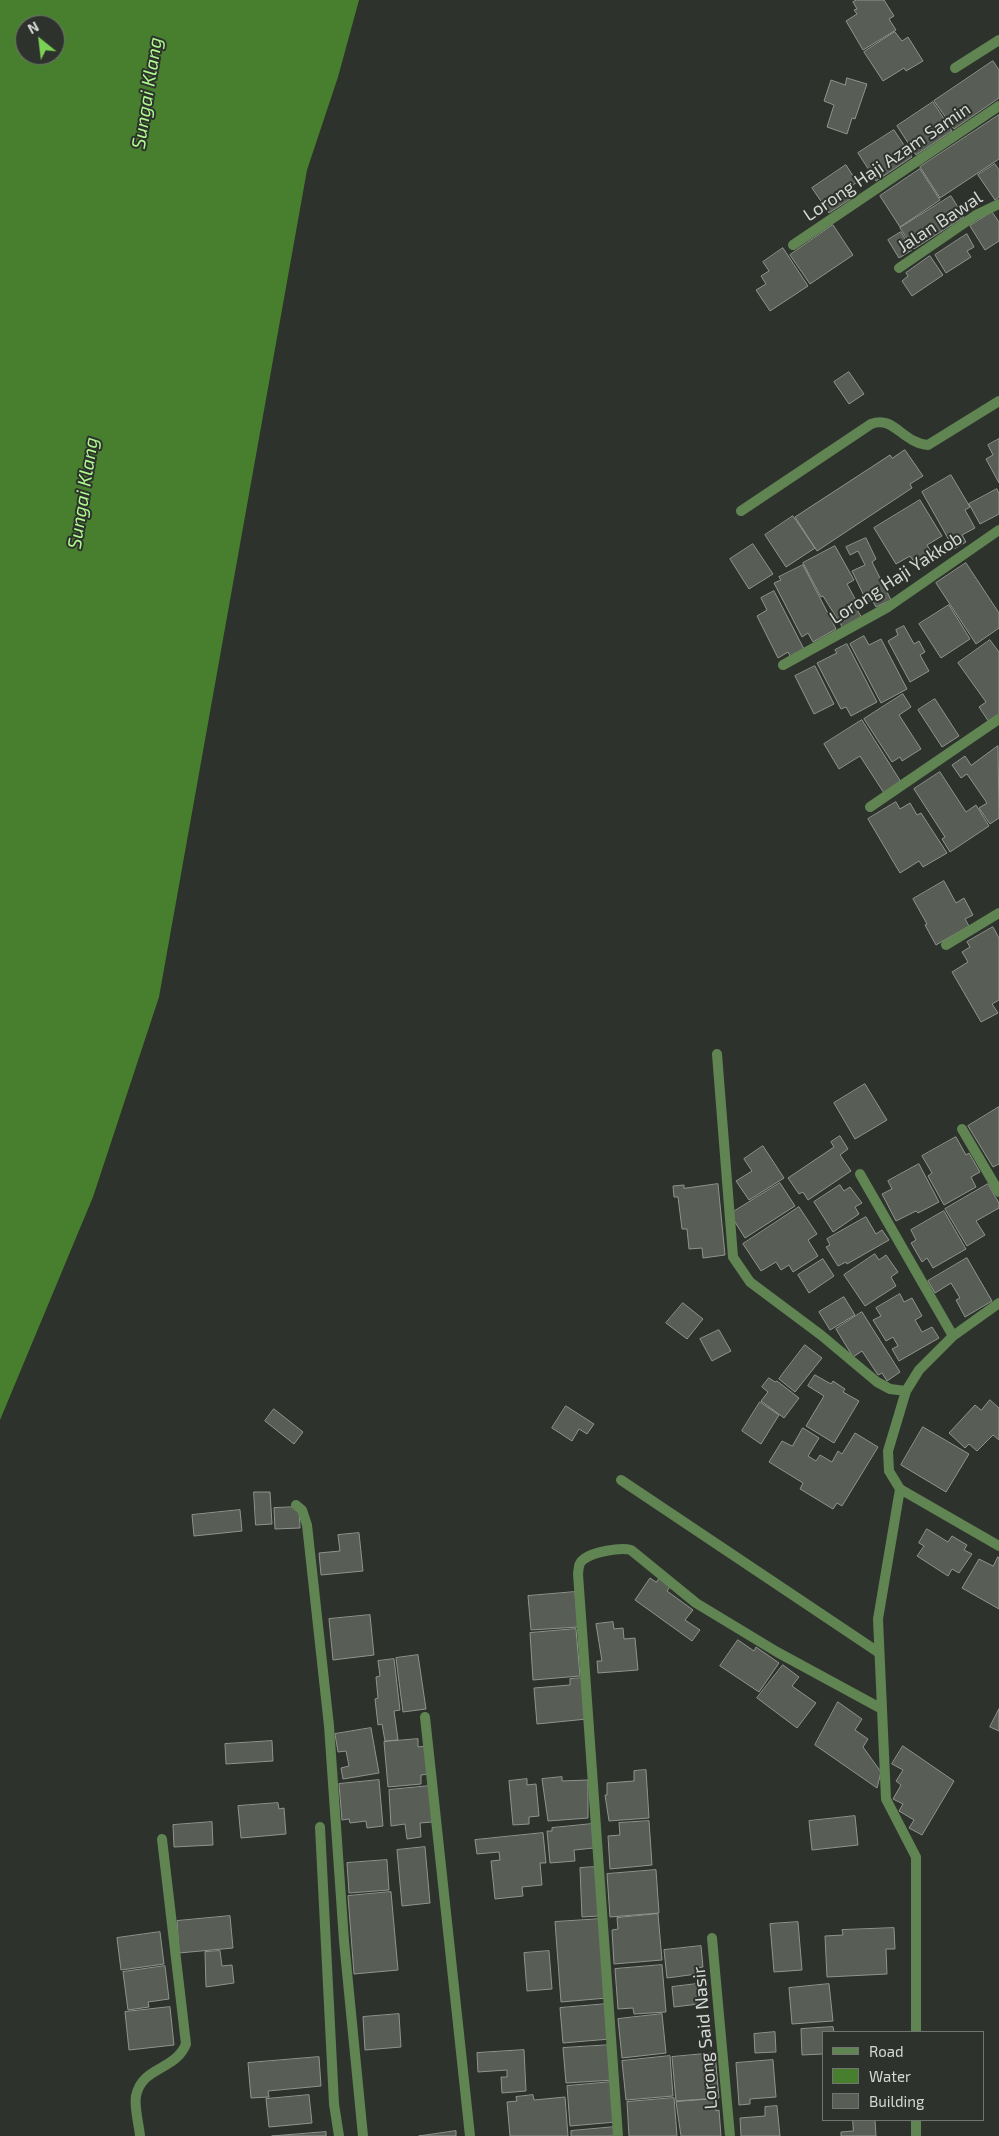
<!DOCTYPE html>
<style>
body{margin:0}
#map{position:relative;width:999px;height:2136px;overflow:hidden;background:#2d322c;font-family:"Exo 2",sans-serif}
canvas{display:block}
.legend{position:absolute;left:822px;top:2031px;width:162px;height:90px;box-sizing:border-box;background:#2d322c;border:1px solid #717470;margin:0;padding:6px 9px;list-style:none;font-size:15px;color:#d6d8d5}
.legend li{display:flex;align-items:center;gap:10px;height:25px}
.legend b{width:25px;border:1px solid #717470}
.north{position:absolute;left:15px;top:15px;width:50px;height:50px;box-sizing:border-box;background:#2d322c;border:1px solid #717470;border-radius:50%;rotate:331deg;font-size:14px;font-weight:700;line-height:20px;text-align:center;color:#d6d8d5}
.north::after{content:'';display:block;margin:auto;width:18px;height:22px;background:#7bd155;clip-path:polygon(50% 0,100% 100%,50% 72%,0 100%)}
</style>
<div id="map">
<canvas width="999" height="2136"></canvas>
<ul class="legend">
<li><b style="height:6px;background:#608452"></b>Road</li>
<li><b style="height:14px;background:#477f2e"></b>Water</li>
<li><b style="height:14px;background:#585d56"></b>Building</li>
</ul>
<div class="north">N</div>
</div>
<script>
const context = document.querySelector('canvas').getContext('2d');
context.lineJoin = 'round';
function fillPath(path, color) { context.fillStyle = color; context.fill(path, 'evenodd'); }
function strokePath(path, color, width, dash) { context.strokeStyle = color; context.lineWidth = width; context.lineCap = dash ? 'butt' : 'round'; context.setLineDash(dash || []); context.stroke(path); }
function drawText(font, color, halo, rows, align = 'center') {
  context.font = font + ' "Exo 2",sans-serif'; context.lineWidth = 4; context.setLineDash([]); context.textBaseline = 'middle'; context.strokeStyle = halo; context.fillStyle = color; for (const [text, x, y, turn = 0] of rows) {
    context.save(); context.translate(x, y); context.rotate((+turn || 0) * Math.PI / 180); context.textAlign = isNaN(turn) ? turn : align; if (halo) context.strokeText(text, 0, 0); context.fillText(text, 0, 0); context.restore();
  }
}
const water = new Path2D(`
 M0,0H359L338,77L307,170L159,997L93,1197L0,1420ZM25,25H55V55H25Z`);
const building = new Path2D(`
 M857,0H884L894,16L889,19L896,30L863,50L846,21L857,14L854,10L857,9L853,2Z
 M895,32L902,41L908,37L923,61L906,71L904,68L883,81L864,52Z
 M993,61L999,70V98L954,129L934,101Z
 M847,78L867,84L855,119L852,118L847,134L827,127L834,105L824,101L831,80L845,85Z
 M933,102L952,131L916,155L897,126Z
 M999,115V159L940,198L920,167Z
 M894,130L912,157L876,181L858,153Z
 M995,164L999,170V197L995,200L978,175Z
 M846,165L857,182L846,190L852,198L829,213L812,188Z
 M920,169L940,200L900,227L880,196Z
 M951,196L964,217L914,249L900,228Z
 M992,212L999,222V241L985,250L970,226Z
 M833,225L853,255L810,284L790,255Z
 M901,232L912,250L899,258L888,240Z
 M967,234L974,247L967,251L971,257L946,273L935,255Z
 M783,248L808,286L770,311L756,290L766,284L761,276L769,271L763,262Z
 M930,256L943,275L912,296L902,281L908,276L906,273Z
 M849,372L864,394L849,404L834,382Z
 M999,439V483L986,459L993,455L988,445Z
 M905,450L923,476L910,484L912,488L817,551L795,517L890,455L892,458Z
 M951,475L970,507L965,510L975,528L962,535L966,542L954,549L922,492Z
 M997,489L999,494V514L980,524L969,504Z
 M920,500L942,536L927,545L932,553L915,563L910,556L896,564L874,528Z
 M793,516L815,548L786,567L765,535Z
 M866,538L876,559L872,562L891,600L876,607L872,600L867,602L852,571L865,565L858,551L850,555L846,547Z
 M753,544L773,574L749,589L730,559Z
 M835,546L854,580L847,584L859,606L856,608L862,618L843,628L823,596L821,597L803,563Z
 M966,563L999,613V628L976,644L936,583Z
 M803,565L836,629L813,642L808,633L802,637L774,583L781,580L779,577Z
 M774,591L805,651L791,658L788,652L778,658L757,616L767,610L761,598Z
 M949,605L970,639L941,658L919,624Z
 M904,626L914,644L919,641L925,652L920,655L929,671L910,682L888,641L898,635L896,630Z
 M864,636L869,645L881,639L907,689L881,703L850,644Z
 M990,640L999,652V715L989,722L979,707L986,702L958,663Z
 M847,644L877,702L851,716L846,707L841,709L817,663L837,653L835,650Z
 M815,666L834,704L814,714L795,676Z
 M903,694L911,707L899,715L921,749L902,761L900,757L892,762L864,719Z
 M935,699L959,736L942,747L918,710Z
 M862,720L901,782L884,793L860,756L839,769L824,744Z
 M998,746L999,818L990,824L979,808L987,803L967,774L961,778L952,765L965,756L971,765Z
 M940,772L966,812L976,805L989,826L950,852L942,839L945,837L914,789Z
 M896,802L900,809L910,803L917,815L921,813L947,853L923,867L919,861L900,873L868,819Z
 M944,881L956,903L964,898L973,915L965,919L969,926L936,945L925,925L927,924L913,899Z
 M993,927L999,938V1000L992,1004L998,1013L981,1022L952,972L968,962L962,952L970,947L967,942Z
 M865,1084L887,1120L855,1139L834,1103Z
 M999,1107V1164L993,1167L968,1126Z
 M840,1136L848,1149L840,1155L851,1171L808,1200L803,1192L799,1194L788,1178L834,1147L831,1142Z
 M956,1137L966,1155L969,1153L980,1172L971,1177L976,1187L944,1205L928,1176L932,1173L922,1156Z
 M763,1146L784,1178L749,1200L736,1181L752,1171L744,1159Z
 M919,1164L939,1202L918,1213L916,1211L896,1221L882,1194L892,1189L888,1181Z
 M780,1183L795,1206L745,1238L730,1214Z
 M718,1184L725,1255L703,1258L702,1248L689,1249L687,1229H682L678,1197H674L673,1186L684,1185V1188Z
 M988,1184L999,1203V1208L976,1221L985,1235L967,1246L945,1209Z
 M840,1185L844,1191L850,1187L862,1203L855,1207L859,1214L833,1232L814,1202Z
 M799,1207L817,1234L808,1240L818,1256L793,1272L789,1265L781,1270L776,1262L761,1271L743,1244Z
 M944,1211L966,1249L933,1268L927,1258L922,1262L911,1243L916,1240L911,1230Z
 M866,1217L876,1234L882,1230L889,1240L847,1264L846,1262L838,1266L826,1247L830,1245L827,1239Z
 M875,1254L879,1260L886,1255L898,1272L891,1277L896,1286L865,1306L844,1275Z
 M967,1258L992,1301L965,1317L956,1300L960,1298L951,1283L935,1293L928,1281Z
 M823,1259L834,1276L809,1293L798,1275Z
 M900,1294L904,1302L912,1298L922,1316L915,1320L922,1332L932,1327L939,1338L899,1361L892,1349L898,1346L893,1337L886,1341L873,1320L881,1316L876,1308Z
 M844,1297L855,1315L830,1330L819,1312Z
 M683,1303L703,1319L687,1339L666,1323Z
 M862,1312L900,1372L887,1381L882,1373L878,1375L862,1351L853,1357L836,1329Z
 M719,1330L731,1351L712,1361L700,1339Z
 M805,1345L822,1358L795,1392L779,1379Z
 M815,1375L831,1384L833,1381L845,1389L843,1392L859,1401L834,1443L806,1426L824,1396L808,1386Z
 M769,1378L775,1382L777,1381L799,1398L784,1418L761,1401L768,1392L762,1387Z
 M990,1400L999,1408V1440L993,1435L977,1451L969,1444L965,1448L949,1433L975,1405L981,1410Z
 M760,1402L779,1415L761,1444L742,1431Z
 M566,1406L594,1424L587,1434L579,1429L572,1441L552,1428Z
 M274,1409L303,1432L294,1444L265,1421Z
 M923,1427L969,1454L946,1492L901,1465Z
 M803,1428L819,1438L808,1456L816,1461L820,1455L832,1462L838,1451L842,1454L855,1433L878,1447L842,1506L837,1503L833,1509L800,1489L803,1483L769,1462L782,1441L792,1446Z
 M254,1492H270L272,1524L256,1525Z
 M299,1507L300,1528L275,1529L274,1508Z
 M240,1510L242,1531L194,1536L192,1515Z
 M927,1529L948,1542L952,1536L967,1545L964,1550L972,1554L959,1573L952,1569L948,1576L917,1556L924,1546L919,1543Z
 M359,1533L363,1571L321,1575L319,1553L340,1551L338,1535Z
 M998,1557L999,1558V1609L962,1588L979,1559L993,1566Z
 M661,1576L672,1584L667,1591L693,1610L685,1620L700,1630L692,1641L635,1600L650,1578L656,1582Z
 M575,1592L578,1627L531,1630L528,1596Z
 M370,1615L374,1655L333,1660L329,1619Z
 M613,1622L614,1629L623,1628L624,1639L635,1638L638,1670L598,1673L597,1661H602L596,1624Z
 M576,1629L580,1676L533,1680L530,1633Z
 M738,1640L754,1651L756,1647L779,1663L759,1692L720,1666Z
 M418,1655L426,1709L403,1712L396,1658Z
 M394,1659L400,1710L394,1711L398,1740L385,1741L382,1724L378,1725L375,1699L378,1698L376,1677L380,1676L378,1661Z
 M783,1665L799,1677L792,1686L816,1703L797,1728L757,1698Z
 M584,1678L587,1719L537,1724L534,1688L570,1685V1679Z
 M838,1702L862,1719L855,1730L868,1739L863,1747L881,1772L877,1788L815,1745Z
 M999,1709V1731L990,1727Z
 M371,1728L379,1773L343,1779L341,1768L349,1766L346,1751L338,1752L335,1734Z
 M418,1739V1747L426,1746L429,1774L421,1775V1784L388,1787L384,1742Z
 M272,1741L273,1761L226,1764L225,1744Z
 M903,1746L954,1781L922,1835L909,1828L914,1820L899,1811L903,1804L893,1799L901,1785L896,1781L903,1770L892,1764Z
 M646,1770L649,1818L609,1821L605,1795H607V1783L634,1781V1771Z
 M562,1777V1781L588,1780V1818L548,1821L542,1779Z
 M527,1779V1785L536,1784L539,1816L529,1817V1824L513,1825L509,1781Z
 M379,1780L383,1826L367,1828L366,1821L350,1823L349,1819L342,1820L339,1784Z
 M430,1786L432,1822L420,1823L421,1837L407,1839L405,1824L391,1826L389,1790Z
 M278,1803L279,1809L284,1808L286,1834L241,1838L238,1806Z
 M855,1816L858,1845L812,1850L809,1821Z
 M649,1821L652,1865L610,1869L608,1836L620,1835L619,1823Z
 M212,1822L213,1845L174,1847L173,1825Z
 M592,1824L594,1848L574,1850L575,1861L550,1863L547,1831H552V1828Z
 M543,1833L546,1863H540L542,1885L522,1887L523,1896L495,1899L491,1861L500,1860L499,1852L477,1854L475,1840Z
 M425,1847L430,1903L402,1906L397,1850Z
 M387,1860L389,1890L349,1893L347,1863Z
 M596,1867L599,1916L582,1917L580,1868Z
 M656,1870L659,1913L610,1917L607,1874Z
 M391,1892L398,1970L354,1974L348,1896Z
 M658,1914L662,1960L614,1964L612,1930L618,1929L617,1918Z
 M230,1916L233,1948L179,1953L177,1921Z
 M601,1919L607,1998L561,2002L555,1922Z
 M798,1922L802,1970L774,1972L770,1924Z
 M894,1928L895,1949H886L887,1974L827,1977L825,1936L843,1935L842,1930Z
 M160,1932L164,1964L121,1970L117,1938Z
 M701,1946L703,1967L697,1968V1974L667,1978L664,1950Z
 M220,1951L222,1966L232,1965L234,1983L206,1987L205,1952Z
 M549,1951L552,1989L527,1991L524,1953Z
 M662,1965L666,2012L634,2014L633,2008L618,2009L615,1969Z
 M165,1966L169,1999L148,2002L149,2007L128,2010L123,1972Z
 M705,1983L707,2003L674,2007L672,1987Z
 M829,1984L833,2021L792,2024L789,1988Z
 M607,2004L610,2039L563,2043L560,2008Z
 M170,2007L174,2045L129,2050L125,2012Z
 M399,2014L401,2047L365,2050L363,2017Z
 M662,2014L666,2053L622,2058L618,2019Z
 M833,2027L834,2032H823V2054L802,2055L801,2029Z
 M775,2032L776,2052L755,2053L754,2034Z
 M611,2045L613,2080L566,2083L563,2048Z
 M524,2050L526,2091L502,2093L501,2077H507V2070L478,2072L477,2053Z
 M715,2053L719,2098L676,2101L672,2057Z
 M670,2056L673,2096L626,2100L622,2061Z
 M319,2057L321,2086L268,2091L269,2097L251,2098L248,2063Z
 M773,2060L776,2097L750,2099V2104L739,2105L736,2063Z
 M612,2082L616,2122L570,2126L567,2086Z
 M309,2095L312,2123L269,2127L266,2099Z
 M533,2095L534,2100L565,2097L568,2136H510L507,2102L517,2101L516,2097Z
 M674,2098L677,2136H629L627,2102Z
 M716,2099V2111L719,2110L721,2136H681L676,2102Z
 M777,2106L780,2136H741L740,2118L765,2116V2107Z
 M853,2120H875L876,2136H841V2132L853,2131Z
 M615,2127L616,2136H571V2131Z
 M456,2131V2136H419Z
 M326,2132V2136H272Z`);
const lane = new Path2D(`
 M955,68L999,40
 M741,511L871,424C894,415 901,442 928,445L999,401
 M621,1480L878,1652`);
const street = new Path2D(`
 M793,245L999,106
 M899,268L976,215L999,204
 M783,665L888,607L999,530
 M870,807L999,719
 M946,945L999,913
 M717,1054L733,1257L750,1282L821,1335L877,1382L890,1389L906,1391
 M962,1129L999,1192
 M860,1174L953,1336
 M999,1303L953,1336L919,1370L906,1391L888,1451L889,1471L900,1489L999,1546
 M296,1505L302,1510L307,1525L329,1726L344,1941L363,2136
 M882,1709L878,1619L900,1489
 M425,1717L470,2136
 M320,1827L334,2104L339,2136
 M712,1938L730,2136
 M916,2120V2136
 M140,2136C139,2124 134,2108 136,2096C142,2066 175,2071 186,2044L162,1839
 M618,2136L578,1574C579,1568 578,1563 584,1559C593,1552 620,1547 631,1550L696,1603L777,1652L882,1709L886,1799L916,1857V2032`);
const streetNames = [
 ["Lorong Haji Azam Samin",887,162,-34],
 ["Jalan Bawal",940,222,-33],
 ["Lorong Haji Yakkob",896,578,-33],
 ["Lorong Said Nasir",705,2038,-95]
];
const waterNames = [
 ["Sungai Klang",147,93,-81],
 ["Sungai Klang",83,493,-81]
];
fillPath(water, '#477f2e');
fillPath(building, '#585d56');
strokePath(building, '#8f948d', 1);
strokePath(lane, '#608452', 10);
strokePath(street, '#608452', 10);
drawText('18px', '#d6d8d5', '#2d322c', streetNames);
drawText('italic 19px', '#aefa8f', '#2d322c', waterNames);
</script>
